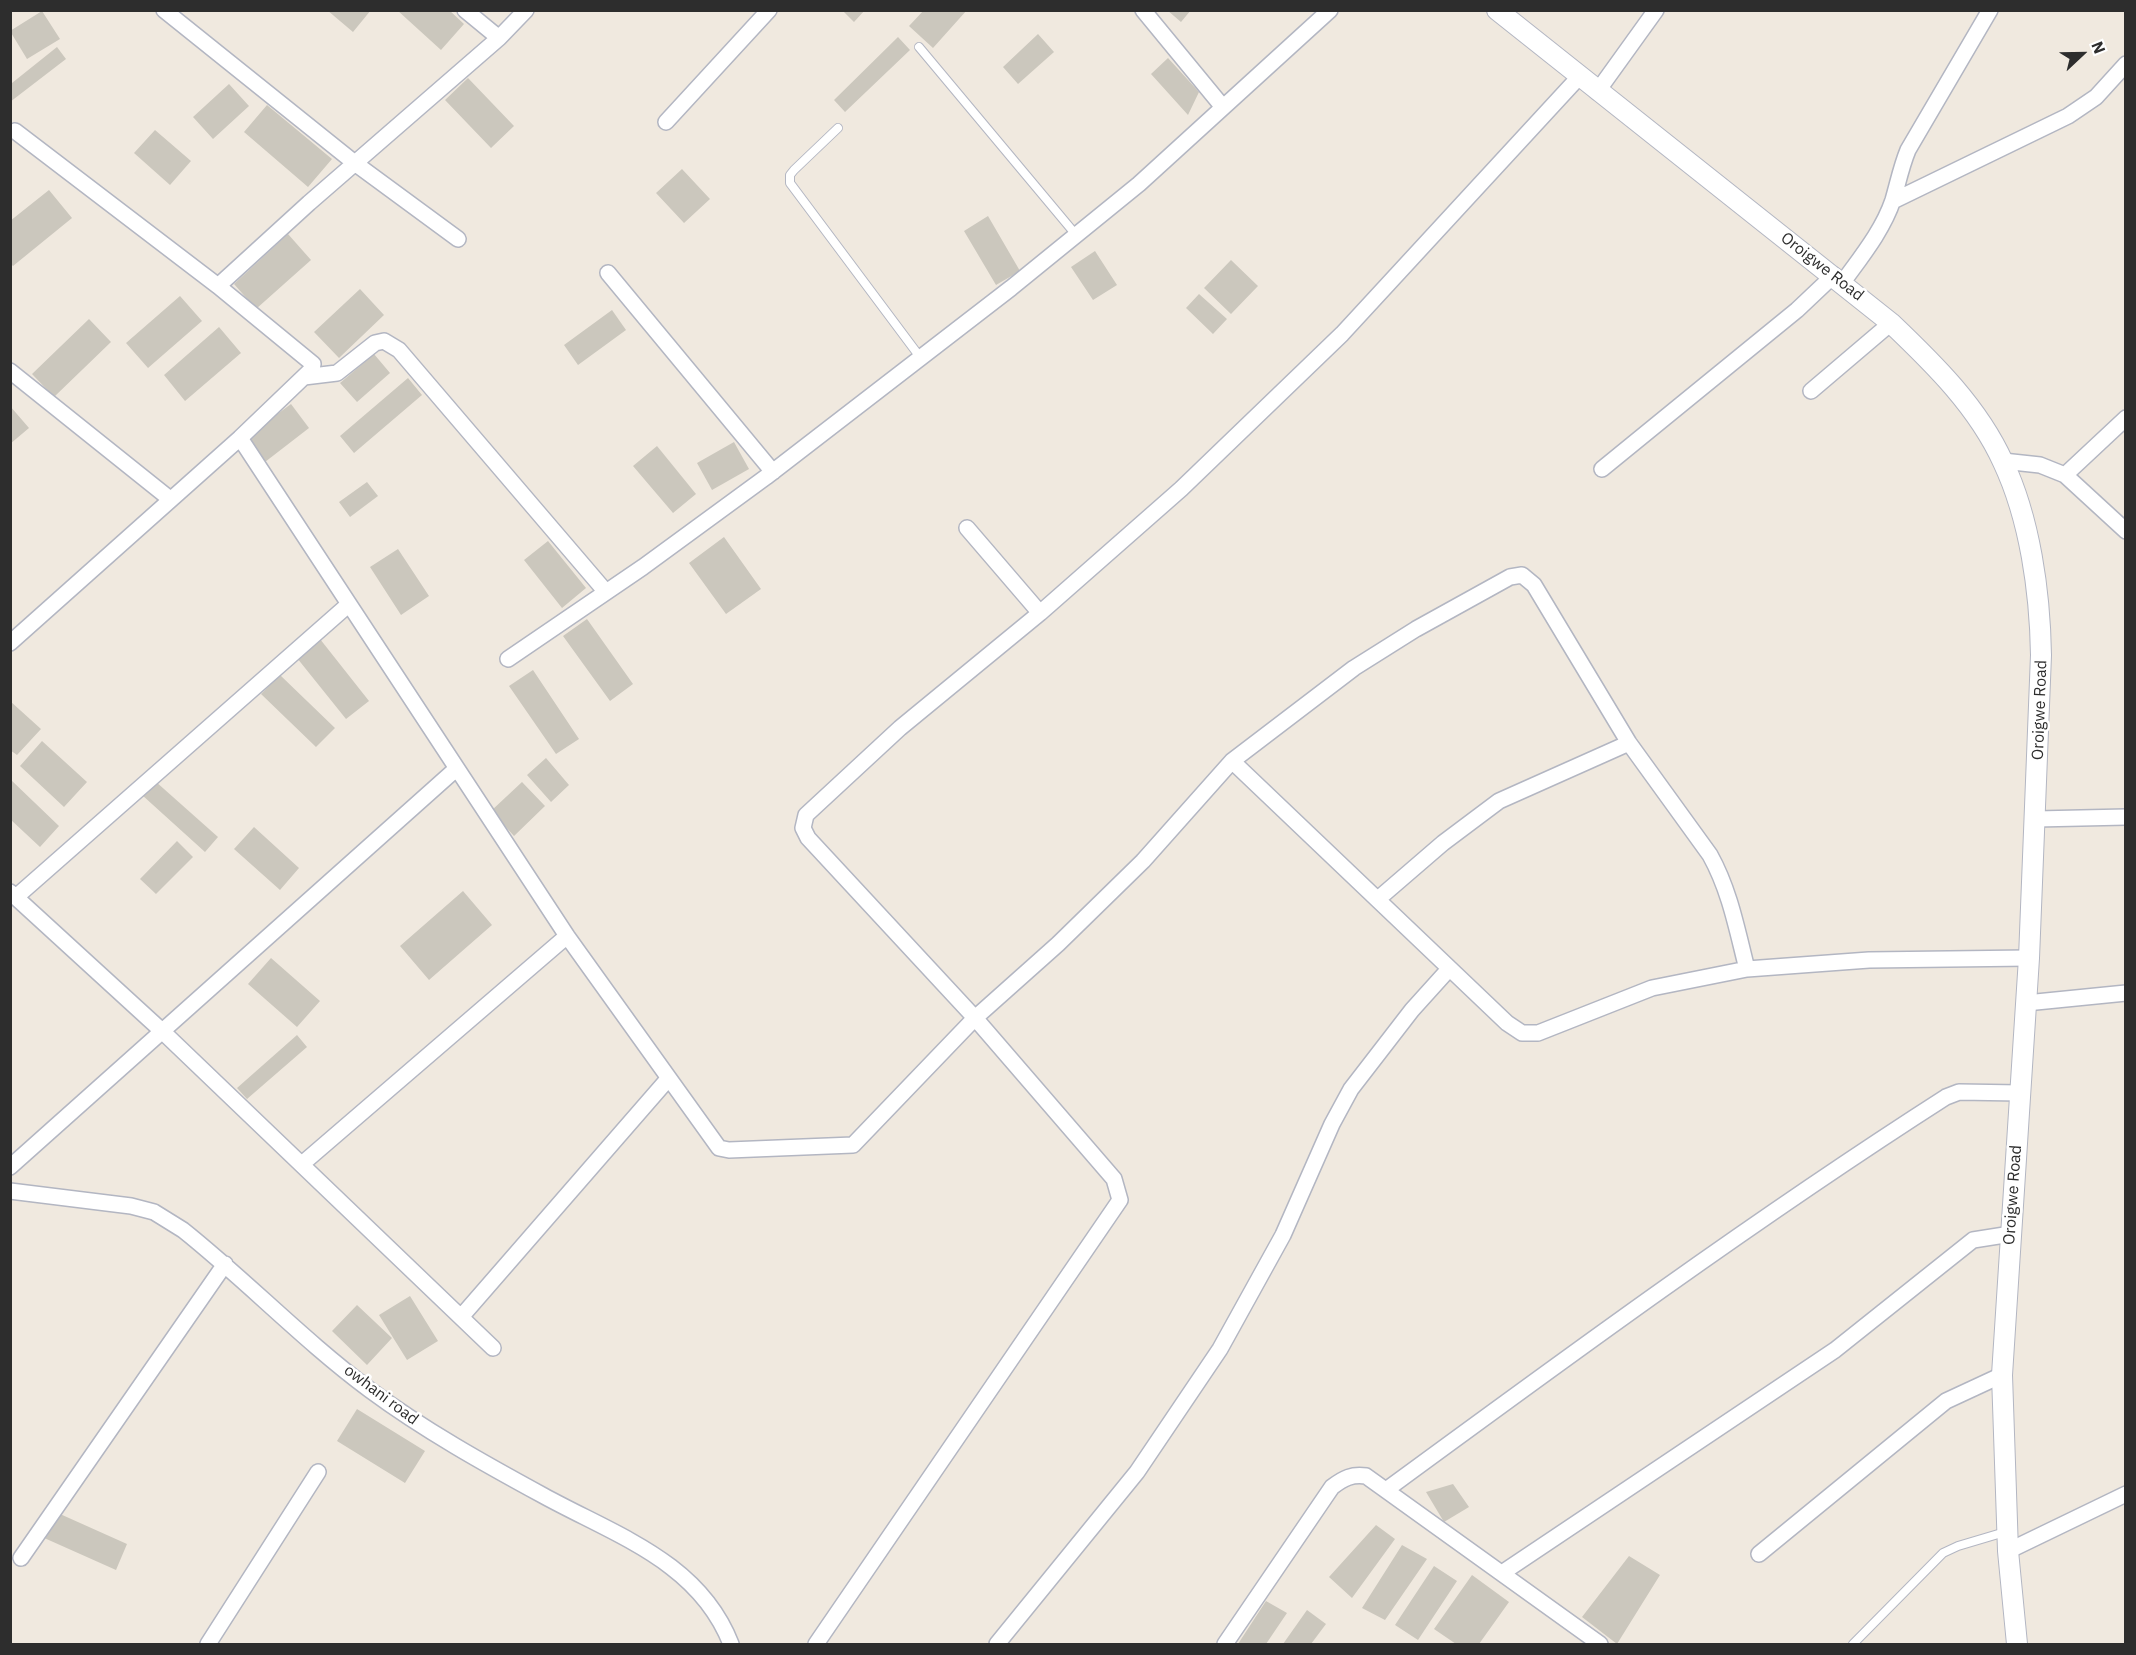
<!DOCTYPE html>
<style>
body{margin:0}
#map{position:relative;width:2136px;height:1655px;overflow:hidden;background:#f0e9df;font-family:"IBM Plex Sans",sans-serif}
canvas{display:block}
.frame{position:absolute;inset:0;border:12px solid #2d2d2d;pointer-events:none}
.north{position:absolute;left:2052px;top:24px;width:60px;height:60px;-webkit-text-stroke:4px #fff;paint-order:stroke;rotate:68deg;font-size:16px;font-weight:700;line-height:24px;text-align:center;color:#2d2d2d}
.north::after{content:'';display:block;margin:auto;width:21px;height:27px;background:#2d2d2d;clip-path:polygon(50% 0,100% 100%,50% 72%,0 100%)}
</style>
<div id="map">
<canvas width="2136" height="1655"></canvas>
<div class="frame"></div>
<div class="north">N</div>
</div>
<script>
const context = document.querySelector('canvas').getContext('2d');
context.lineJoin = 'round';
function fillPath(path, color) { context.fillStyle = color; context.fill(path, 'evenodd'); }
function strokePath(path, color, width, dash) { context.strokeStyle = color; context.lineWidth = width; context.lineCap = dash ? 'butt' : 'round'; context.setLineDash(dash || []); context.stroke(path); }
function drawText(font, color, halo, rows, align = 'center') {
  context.font = font + ' "IBM Plex Sans",sans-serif'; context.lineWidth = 5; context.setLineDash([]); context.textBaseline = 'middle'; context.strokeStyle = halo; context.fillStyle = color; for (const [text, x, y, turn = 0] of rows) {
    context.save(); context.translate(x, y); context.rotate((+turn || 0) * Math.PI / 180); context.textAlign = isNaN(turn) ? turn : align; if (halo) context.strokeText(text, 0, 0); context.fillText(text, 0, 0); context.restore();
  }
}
const building = new Path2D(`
 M327,10H371L353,32Z
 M397,10H449L464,24L441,50Z
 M842,10H865L854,22Z
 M924,10H967L933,48L909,26Z
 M1167,10H1191L1181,22Z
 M42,11L60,39L27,59L10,31Z
 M1038,34L1054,52L1018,84L1003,67Z
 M898,37L910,50L845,112L834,100Z
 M57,47L66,59L10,102V80L12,83Z
 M1168,58L1199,92L1188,115L1151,74Z
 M468,78L514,126L491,148L445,100Z
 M229,84L249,106L213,139L193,117Z
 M267,105L332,159L308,187L244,132Z
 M155,130L191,161L170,185L134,153Z
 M682,169L710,199L684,223L656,193Z
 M49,190L72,218L13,266L10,263V221Z
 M988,216L1020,271L996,285L964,231Z
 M288,234L311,260L256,309L234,284Z
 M1095,251L1117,285L1093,300L1071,267Z
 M1231,260L1258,286L1231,314L1204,288Z
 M360,289L384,315L339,358L314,332Z
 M1199,294L1227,319L1213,334L1186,308Z
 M180,296L202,321L148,368L126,343Z
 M612,310L626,330L578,365L564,345Z
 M89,319L111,342L54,397L32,374Z
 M219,327L241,353L185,401L164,375Z
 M374,354L390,373L357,402L340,383Z
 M408,378L422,395L354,453L340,436Z
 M291,404L309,428L265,462L246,437Z
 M10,406L29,428L10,444Z
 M734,442L749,469L712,490L697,463Z
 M657,446L696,494L673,513L633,466Z
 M367,482L378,496L350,517L339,502Z
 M724,537L761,589L726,614L689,563Z
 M548,541L586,588L562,608L524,560Z
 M398,549L429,596L401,615L370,567Z
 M587,619L633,684L610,701L563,636Z
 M320,639L369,701L346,719L297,658Z
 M533,670L579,739L556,754L509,686Z
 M280,675L335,728L316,747L261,694Z
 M10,701L41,729L17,755L10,750Z
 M42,741L87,782L64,807L20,766Z
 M546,758L569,785L551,802L527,775Z
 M10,779L59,826L40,847L10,819Z
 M155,781L218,837L205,852L142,795Z
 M522,782L545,806L514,836L491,811Z
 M254,827L299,868L280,890L234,849Z
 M177,841L193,857L156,894L140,879Z
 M463,891L492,925L429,980L400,946Z
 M271,958L320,1001L297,1027L248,984Z
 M297,1035L307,1047L247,1099L237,1088Z
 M410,1296L438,1341L407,1360L379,1315Z
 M357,1305L392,1338L367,1365L332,1331Z
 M357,1409L425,1451L405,1483L337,1441Z
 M1453,1484L1469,1507L1444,1522L1426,1492Z
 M60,1514L127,1544L116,1570L42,1537Z
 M1376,1525L1395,1539L1352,1598L1329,1577Z
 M1402,1545L1427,1559L1385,1620L1362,1608Z
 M1629,1556L1660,1575L1617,1644L1582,1617Z
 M1434,1566L1457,1581L1418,1640L1395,1625Z
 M1472,1575L1509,1602L1479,1644H1456L1434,1629Z
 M1266,1601L1287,1613L1266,1644H1238Z
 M1307,1610L1326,1624L1311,1644H1283Z`);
const service = new Path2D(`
 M919,47L1077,236
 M838,128L794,170L790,175V183L920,357
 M1853,1644L1943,1553L1958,1546L2005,1532`);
const minor = new Path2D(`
 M164,10L356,164L458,239
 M465,10L499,38
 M1143,10L1222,106
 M1597,92L1656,10
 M666,122L769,10
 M1893,201L2068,116L2096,97L2126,64
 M608,273L773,472
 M1843,282C1861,257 1883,230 1893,200C1898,183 1901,167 1908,150L1990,10
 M218,286L309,203L499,38L526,10
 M10,371L170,499
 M304,377L337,373L375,343L384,341L399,350L606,592
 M1811,391L1891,323
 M240,438L567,936L719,1148L729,1150L853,1145L975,1018L1058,944L1143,861L1232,761L1354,668L1416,629L1510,577L1522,575L1534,585L1629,743L1710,855C1730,891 1737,930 1747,969
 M2003,461L2040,465L2065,475L2126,531
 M1602,469L1797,310L1834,275
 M2065,475L2126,418
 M967,528L1040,613
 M10,643L240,438L312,369L313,364L218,286L15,131
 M508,659L643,567L766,477L1011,288L1139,184L1330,10
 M1232,761L1507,1023L1522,1033H1538L1652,988L1747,969L1869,960L2029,958
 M2036,819L2126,817
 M10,892L162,1031L493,1348
 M16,897L348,605
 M1378,899L1443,843L1499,801L1629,743
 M2026,1003L2126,993
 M302,1164L567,936
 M10,1167L456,769
 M10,1191L131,1206L154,1212L183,1230C247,1281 304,1341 370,1390C424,1430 485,1464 544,1496C617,1536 699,1562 731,1644
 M461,1317L668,1079
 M1386,1490C1570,1355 1754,1220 1946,1097L1959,1092L2020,1093
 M2008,1551L2126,1494
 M1759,1554L1946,1401L2002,1375
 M21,1558L225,1264
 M1502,1573L1835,1350L1973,1240L2011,1234
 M208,1644L318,1472
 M816,1644L1120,1200L1114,1179L975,1018L808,838L803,828L806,815L900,728L1040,613L1181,489L1342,334L1579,77
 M997,1644L1137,1472L1220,1349L1283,1235L1332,1124L1351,1089L1412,1010L1449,969
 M1225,1644L1332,1487C1344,1478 1352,1474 1366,1476L1600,1644`);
const tertiary = new Path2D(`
 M1497,10L1891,323C1934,364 1978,407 2003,462C2030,519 2040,592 2041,655L2029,958L2002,1375L2008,1551L2017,1644`);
const streetNames = [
 ["Oroigwe Road",1822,267,38],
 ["Oroigwe Road",2040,710,-88],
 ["Oroigwe Road",2013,1195,-86],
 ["owhani road",381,1395,37]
];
fillPath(building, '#cbc7bd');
strokePath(service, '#b3b6c2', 10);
strokePath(minor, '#b3b6c2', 18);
strokePath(tertiary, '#b3b6c2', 22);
strokePath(service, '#fff', 8);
strokePath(minor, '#fff', 15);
strokePath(tertiary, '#fff', 20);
drawText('16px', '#2d2d2d', '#fff', streetNames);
</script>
